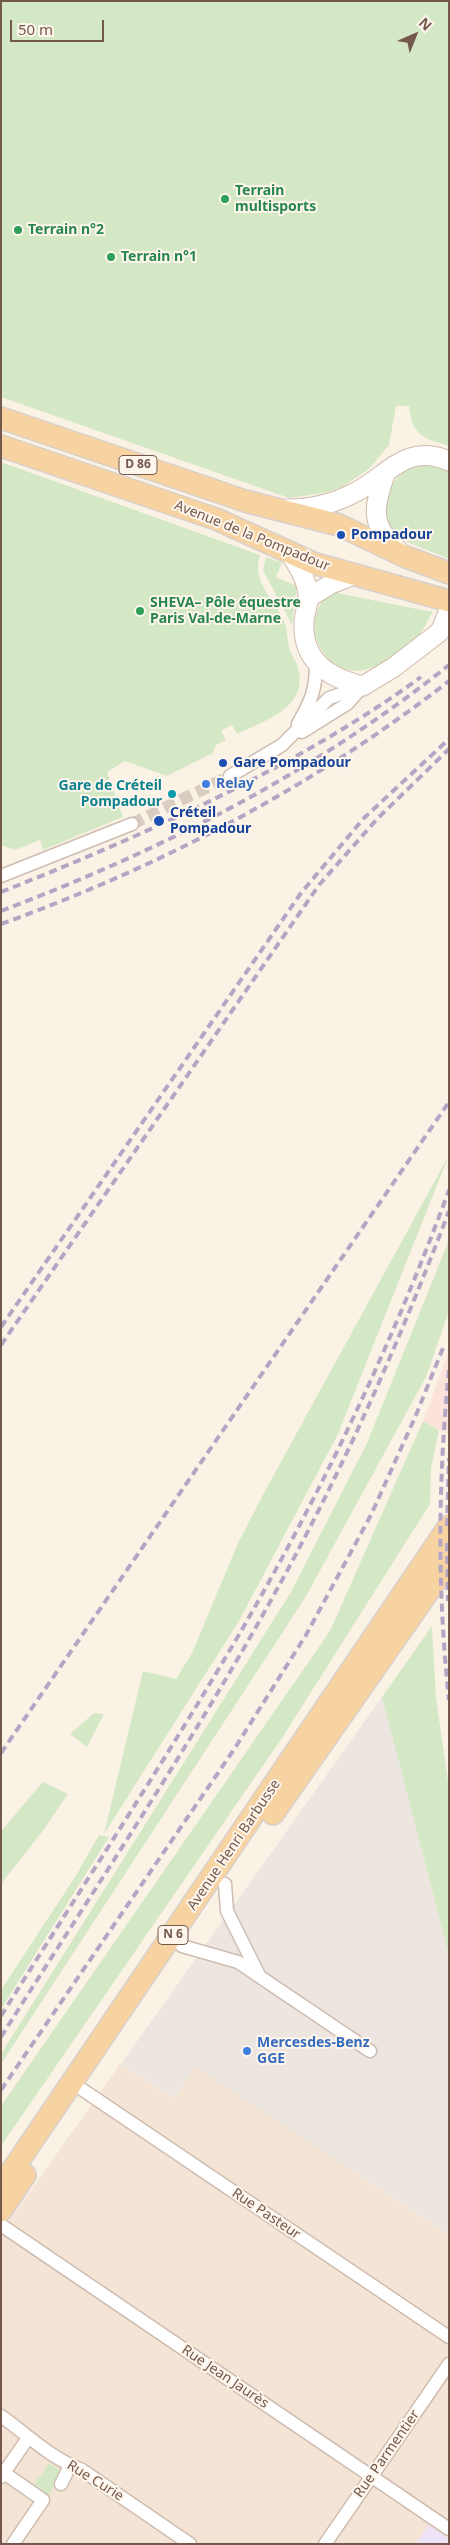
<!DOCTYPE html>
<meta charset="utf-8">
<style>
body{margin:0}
#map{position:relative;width:450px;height:2545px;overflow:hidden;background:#fbf2e6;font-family:"Noto Sans",sans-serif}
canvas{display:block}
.frame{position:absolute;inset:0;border:2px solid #74584c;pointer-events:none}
.north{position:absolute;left:390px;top:10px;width:50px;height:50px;-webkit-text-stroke:4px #fef6ec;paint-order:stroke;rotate:44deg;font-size:14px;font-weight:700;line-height:20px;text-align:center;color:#74584c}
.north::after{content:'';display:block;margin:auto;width:18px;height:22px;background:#74584c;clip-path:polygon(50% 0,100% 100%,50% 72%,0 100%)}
.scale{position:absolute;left:10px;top:20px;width:94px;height:22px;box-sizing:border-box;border:2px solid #74584c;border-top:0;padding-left:6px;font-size:15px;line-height:18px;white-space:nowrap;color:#74584c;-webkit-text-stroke:4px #fef6ec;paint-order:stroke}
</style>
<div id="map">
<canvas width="450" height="2545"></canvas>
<div class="frame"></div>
<div class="north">N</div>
<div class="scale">50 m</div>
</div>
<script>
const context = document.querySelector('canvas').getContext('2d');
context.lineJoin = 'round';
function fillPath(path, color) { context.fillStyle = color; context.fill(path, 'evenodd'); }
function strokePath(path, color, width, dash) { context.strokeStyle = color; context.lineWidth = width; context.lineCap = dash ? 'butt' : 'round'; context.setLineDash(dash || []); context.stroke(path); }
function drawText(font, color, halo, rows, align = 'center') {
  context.font = font + ' "Noto Sans",sans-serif'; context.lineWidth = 4; context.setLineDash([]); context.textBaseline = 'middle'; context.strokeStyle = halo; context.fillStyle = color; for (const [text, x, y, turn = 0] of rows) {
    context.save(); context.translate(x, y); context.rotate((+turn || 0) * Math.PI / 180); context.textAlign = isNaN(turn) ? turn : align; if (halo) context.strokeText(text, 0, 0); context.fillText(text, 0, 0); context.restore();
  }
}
const residential = new Path2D(`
 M120,2064L174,2098L196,2066L449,2235V2544H1V2233Z`);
const commercial = new Path2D(`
 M449,1351V1435L423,1421Z`);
const industrial = new Path2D(`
 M382,1697L449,1955V2235L196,2067L174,2098L121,2064Z`);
const education = new Path2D(`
 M428,2525L449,2539V2544H416Z`);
const green = new Path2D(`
 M1,1H449V446C423,438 412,436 409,406H396L389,445L369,469L342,487L324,493L289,498L1,397Z
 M1,462L260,555C251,582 274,598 284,621C288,630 287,641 290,651C293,658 298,664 299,672C306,709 262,722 237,734L232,725L221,731L226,740L216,745L213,753L167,776L125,761L107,772L123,817L43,850L40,840L15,850L1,845Z
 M419,464L434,465L449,471V559L395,537L382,513C389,490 394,471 419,464Z
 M266,557L282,563L276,577L297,586L292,625L263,570Z
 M332,592L427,611H433C428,619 424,631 417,637C406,649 374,671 357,671C317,670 298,615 332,592Z
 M449,1155L338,1434L239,1621L104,1834L143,1671L176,1679L192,1653L238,1543L265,1491Z
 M449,1240V1311L426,1377L305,1598L1,2064V2054L291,1592L367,1443Z
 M423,1421L439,1430L431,1468L430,1504L282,1738L1,2146V2106L330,1631Z
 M432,1626L436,1698L449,1788V1955L382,1697Z
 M94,1713L104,1714L87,1747L70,1734Z
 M43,1782L68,1794L42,1832L1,1884V1831Z
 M99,1835L109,1837L1,2009V1990L75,1877Z
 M49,2463L63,2472L49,2495L34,2485Z`);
const streetTunnel = new Path2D(`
 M132,824L230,776`);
const street = new Path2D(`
 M298,724C311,701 316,690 316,664
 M302,732L347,704L363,686
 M230,776L282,745L329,698L361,687
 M1,876L132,824
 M225,1884L227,1911L259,1975
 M182,1946L238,1962L370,2051
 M83,2090L449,2337
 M1,2225L449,2529
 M1,2416C27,2434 51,2459 82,2470L190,2544
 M4,2473L43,2500L13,2544
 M1,2477L28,2438
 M61,2484L70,2466
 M325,2544L449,2364`);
const secondary = new Path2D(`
 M386,472C373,507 369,526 400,552
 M288,509C309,509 332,504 352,494C388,477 404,442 449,461
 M290,553C298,566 309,583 308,599C308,607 304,614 304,622C302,661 329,678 363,686L394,667L437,634L441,630L449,610
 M308,598L331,584L354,575`);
const primary = new Path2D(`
 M1,418L245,501L339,525L406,557L449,573
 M1,446L216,519L313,563L449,601
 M273,1814L449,1562
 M1,2187L449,1526
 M1,2211L25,2175`);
const rail = new Path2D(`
 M1,892C143,836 297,767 421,677
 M1,911C162,850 314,773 449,665
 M1,924C162,866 314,786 449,681
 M1,1327L301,893L364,818L449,739
 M1,1345L319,885L377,819L449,749
 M449,1370C438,1480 437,1590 449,1700
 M447,1526L449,1458
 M447,1543L448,1601
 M1,1753L449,1102
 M1,2016C80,1890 162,1766 237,1638C320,1496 392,1345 449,1190
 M1,2037C96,1886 196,1738 281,1582C346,1463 401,1338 449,1211
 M1,2090L233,1751L306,1635L371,1515L416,1415L443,1348`);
const markers = [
 [225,199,5,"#2e9e5b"],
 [18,230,5,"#2e9e5b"],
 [111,257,5,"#2e9e5b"],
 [341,535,5,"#1a4fb4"],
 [140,611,5,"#2e9e5b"],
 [223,763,5,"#1a4fb4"],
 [206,784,5,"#3f7fe0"],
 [172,794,5,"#0f9aa8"],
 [159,821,6,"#1a4fb4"],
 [247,2051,5,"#3f7fe0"]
];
const shields = [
 [138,465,38],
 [173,1935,30]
];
const shieldNames = [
 ["D 86",138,465],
 ["N 6",173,1935]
];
const leisureNames = [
 ["Terrain",235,191],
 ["multisports",235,207],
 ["Terrain n°2",28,230],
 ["Terrain n°1",121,257],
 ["SHEVA– Pôle équestre",150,603],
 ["Paris Val-de-Marne",150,619]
];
const transitNames = [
 ["Pompadour",351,535],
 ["Gare Pompadour",233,763],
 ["Créteil",170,813],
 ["Pompadour",170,829]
];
const streetNames = [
 ["Avenue de la Pompadour",252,536,22],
 ["Avenue Henri Barbusse",234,1845,-56],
 ["Rue Pasteur",266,2214,34],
 ["Rue Jean Jaurès",225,2377,34],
 ["Rue Parmentier",387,2454,-55],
 ["Rue Curie",95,2481,32]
];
const shopNames = [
 ["Relay",216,784],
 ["Mercesdes-Benz",257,2043],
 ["GGE",257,2059]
];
const cultureNames = [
 ["Gare de Créteil",162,786],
 ["Pompadour",162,802]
];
fillPath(residential, '#f3e4d5');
fillPath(commercial, '#fbe3db');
fillPath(industrial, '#ece5e0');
fillPath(education, '#efe3f8');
fillPath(green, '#d5e8c5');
strokePath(streetTunnel, '#d9ccc0', 12, [12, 6]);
strokePath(street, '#cfbcb0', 15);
strokePath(secondary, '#d1bbad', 21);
strokePath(primary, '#d8d0cd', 24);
strokePath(street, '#fff', 12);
strokePath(secondary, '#fff', 19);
strokePath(primary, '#f7d3a2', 21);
strokePath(rail, '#b5a5c5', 4, [8, 5]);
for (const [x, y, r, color] of markers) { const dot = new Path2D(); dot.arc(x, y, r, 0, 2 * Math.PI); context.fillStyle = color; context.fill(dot); strokePath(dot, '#fef6ec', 2); }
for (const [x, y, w] of shields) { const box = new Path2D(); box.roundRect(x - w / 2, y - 9.5, w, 19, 4); context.fillStyle = '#fef6ec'; context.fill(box); strokePath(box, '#74584c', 1); }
drawText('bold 12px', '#74584c', null, shieldNames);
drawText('bold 14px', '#27864d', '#fef6ec', leisureNames, 'left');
drawText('bold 14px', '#164399', '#fef6ec', transitNames, 'left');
drawText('14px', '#74584c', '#fef6ec', streetNames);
drawText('bold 14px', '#366cbe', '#fef6ec', shopNames, 'left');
drawText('bold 14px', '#0d838f', '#fef6ec', cultureNames, 'right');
</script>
